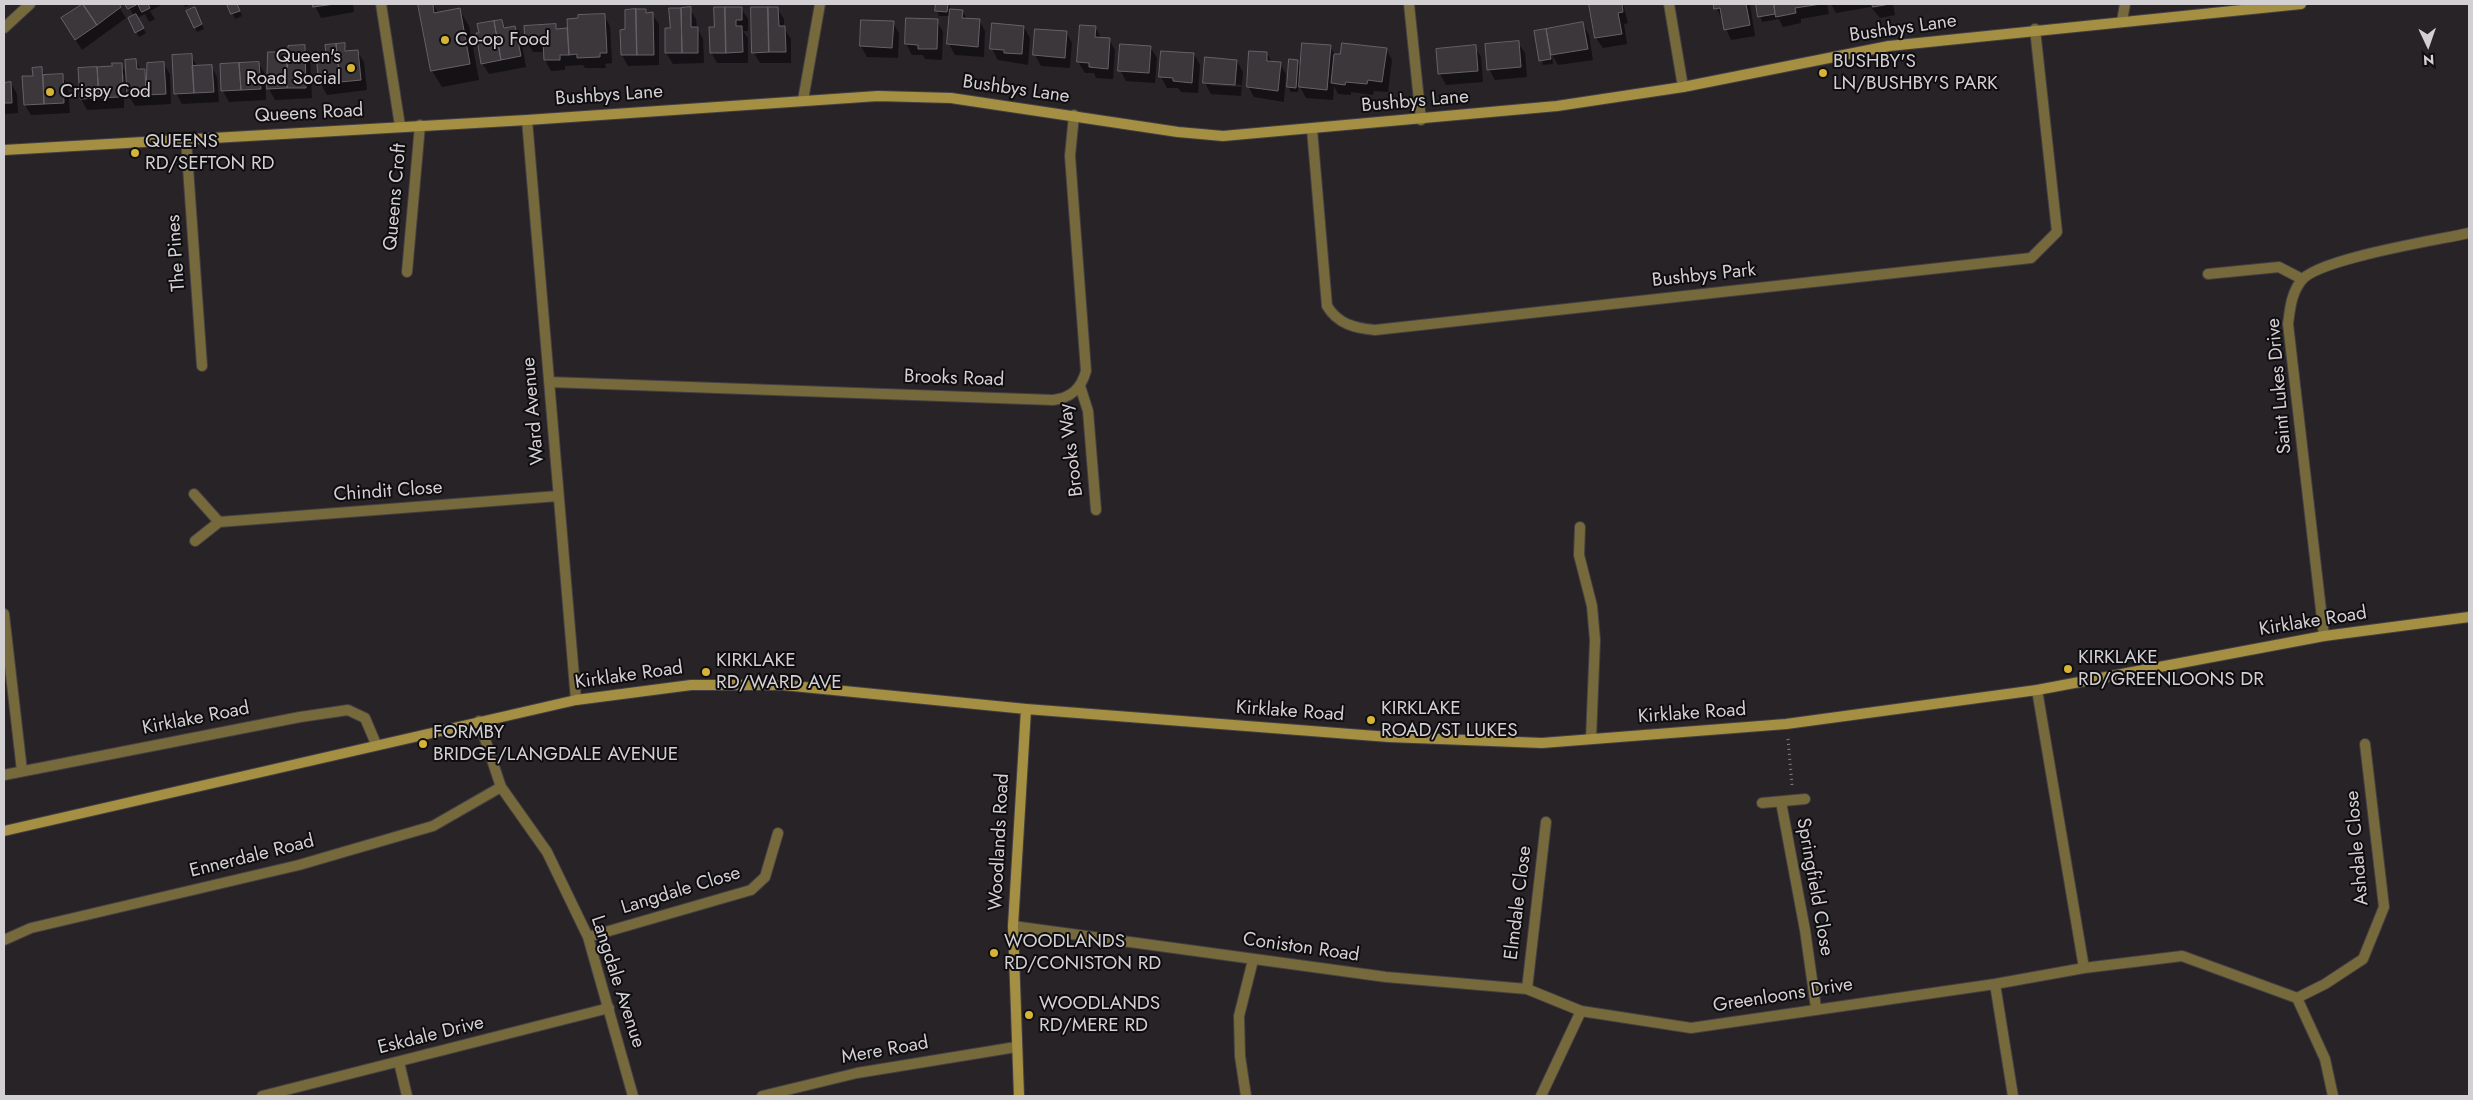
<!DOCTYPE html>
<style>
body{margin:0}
#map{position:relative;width:2473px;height:1100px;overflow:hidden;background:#272327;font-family:Jost,sans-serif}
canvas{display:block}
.frame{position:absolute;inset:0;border:5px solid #d3d0d3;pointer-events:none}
.north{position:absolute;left:2403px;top:20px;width:50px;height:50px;-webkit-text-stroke:4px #0f0d0f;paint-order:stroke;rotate:177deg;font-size:14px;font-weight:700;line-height:20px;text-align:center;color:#d3d0d3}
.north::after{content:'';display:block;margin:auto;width:18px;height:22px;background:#d3d0d3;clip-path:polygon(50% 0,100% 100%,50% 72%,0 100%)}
</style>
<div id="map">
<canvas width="2473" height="1100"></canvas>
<div class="frame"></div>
<div class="north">N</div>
</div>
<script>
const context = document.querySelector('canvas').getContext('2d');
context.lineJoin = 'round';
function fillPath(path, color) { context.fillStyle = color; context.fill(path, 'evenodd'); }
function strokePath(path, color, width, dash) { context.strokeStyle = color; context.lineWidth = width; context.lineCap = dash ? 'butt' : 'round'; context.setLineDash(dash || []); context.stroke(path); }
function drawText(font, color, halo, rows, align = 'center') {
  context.font = font + ' Jost,sans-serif'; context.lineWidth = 4; context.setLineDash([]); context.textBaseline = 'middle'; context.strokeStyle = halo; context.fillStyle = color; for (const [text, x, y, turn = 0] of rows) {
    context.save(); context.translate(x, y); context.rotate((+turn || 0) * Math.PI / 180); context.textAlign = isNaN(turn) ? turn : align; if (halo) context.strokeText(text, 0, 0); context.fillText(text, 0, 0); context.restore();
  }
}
const shadow = new Path2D(`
 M87,4H117L126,18L82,50L62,19Z
 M127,4H163L150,11L155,19L149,22L145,14L137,18L146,33L139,37L129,19L134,16Z
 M183,4H192L185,7Z
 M229,4H237L242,16L235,19Z
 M314,4H353L354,12L321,18Z
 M420,4H433L438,13L459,9L469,26L479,80L442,87L432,71Z
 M937,4H950V10L962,11L967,19L979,20L985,31L984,57L955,55L949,44L950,16H939L937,11Z
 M1591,4H1623L1628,23L1624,24L1627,44L1603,48L1596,38Z
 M1715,4H1750L1755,36L1731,40Z
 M1757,4H1827L1829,14L1801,19V23L1783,27L1779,19L1762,22Z
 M1831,4H1893L1895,15L1880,18L1871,7L1836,13Z
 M741,8L748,19V31H743L748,38V63H717L711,52L715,28Z
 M777,8L784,19V28L791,39V63H760L754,53Z
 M690,9L696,19L697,28L703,39L704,63L673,64L666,53V29H671Z
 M646,11L648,14H652L659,24V65L628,66L622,55L621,31H626Z
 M197,14L204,29L197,32L195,27Z
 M604,15L610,26L612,63L605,64L606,68H585L583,65L565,66V70L551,71L545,60L544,52H533L526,41L555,25L558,30L568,29Z
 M502,21L506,29L514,27L521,38L526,67L489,74L482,63Z
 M937,21L943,32L942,60L925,59L923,55H912L906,44Z
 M893,23L899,33L898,58L867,57L861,46Z
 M993,24L1024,27L1030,38L1028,65L998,60L992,49Z
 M1583,24L1589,35L1593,60L1558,65L1552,55L1553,64L1543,65L1535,32Z
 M1095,27L1102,39H1109L1115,50L1113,79L1096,78L1094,73H1085L1078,62Z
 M1066,32L1072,43L1070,68L1041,66L1035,55Z
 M1518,43L1525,53L1527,77L1495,80L1489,69Z
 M344,45L348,52L357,51L364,62L367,90L327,95L321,84L328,55Z
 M304,46L310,57L312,98L275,100L269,89L285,53L290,61Z
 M1150,47L1157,58L1155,83L1126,81L1120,70Z
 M1330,47L1335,55L1386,49L1392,60L1388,92L1374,91L1373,95L1351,92V95L1338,94L1334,86L1333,100L1306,98L1299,85L1298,92H1291L1288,87L1297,61L1301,69Z
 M1475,47L1481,57L1483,82L1446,85L1440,74L1437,50Z
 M1267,53L1272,63L1280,64L1286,74L1284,102L1254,97L1248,86Z
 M1194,54L1200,65L1198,93L1181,92L1178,88H1167L1161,77Z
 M191,56L198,67L211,66L217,77L219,102L182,104L176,93Z
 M136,61L141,70H148L163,63L170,74L171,104L135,106L130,98H124V108L87,110L81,99L121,64L127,75ZM121,74H124L125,93L122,94Z
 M1237,61L1243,72L1241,96L1211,94L1205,83ZM1210,82L1242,85V87L1210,85Z
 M259,64L265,74L266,100L229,102L223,91L221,66Z
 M41,69L46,76L62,75L68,86L70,113L31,115L25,105L34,77Z
 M11,83L17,94L18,113L4,114V84Z`);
const building = new Path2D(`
 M83,4L97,25L75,40L61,18Z
 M83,4H119L121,7L97,25Z
 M125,4H138L128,9Z
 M138,4H148L150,8L142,12Z
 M227,4H237L240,11L231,14Z
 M313,4H335L313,7Z
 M418,4H433L434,13L460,8L470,64L431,71Z
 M936,4H948L947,12L935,11Z
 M1589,4H1622L1623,12L1618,13L1622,34L1595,38Z
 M1714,4H1746L1750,25L1724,30L1720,8L1714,9Z
 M1756,4H1774L1775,14L1758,17Z
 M1774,4H1821L1795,8L1796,13L1776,17Z
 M1872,4H1890L1873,7Z
 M195,7L202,24L194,28L186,11Z
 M691,7V27H698V53H682L681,8Z
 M714,7H725L726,53H710L709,27H714Z
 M725,7H742V20H736V26H742L743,52L726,53Z
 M751,7H768L769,52L752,53Z
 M768,7H778L779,26H785L786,52H769Z
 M669,8H681L682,53H665V28H670Z
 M636,9H646V13L653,12L654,55H637Z
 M636,9L637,55H621L620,30L625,29V10Z
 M950,9L963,10L962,18L980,19L978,47L947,44Z
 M136,14L144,28L135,33L128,18Z
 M605,14L607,53H600V57L577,58V54L569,55L567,19L578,18V15Z
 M906,18L938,19L937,49H918V45L905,44Z
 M502,20L504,28L515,26L521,56L501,60L494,21Z
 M861,20L894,21L892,48L860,46Z
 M494,21L501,60L481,64L476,33H479L477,24Z
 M1583,22L1588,49L1551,55L1546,29Z
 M992,23L1024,26L1022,54L1004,53V50L990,49Z
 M556,24V29L567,28L569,55H560V60H544L543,41L525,42L524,26Z
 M1080,25L1096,26L1095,37L1110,38L1108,69L1089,67V63L1077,62Z
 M1035,29L1067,31L1065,58L1033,55Z
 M1546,29L1551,59L1539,61L1534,31Z
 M1519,41L1521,67L1487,70L1485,44Z
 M345,43V51L358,50L361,80L340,82L336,44Z
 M1302,43L1331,45L1327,90L1299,87Z
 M1342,43L1387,48L1382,82L1368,80L1367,84L1346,82L1345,85L1331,83L1334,54H1340Z
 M336,44L340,82L319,85L316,54H326L325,45Z
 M1120,44L1151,46L1149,73L1118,71Z
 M305,45L306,88H287L288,46Z
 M1476,45L1478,71L1438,74L1436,49Z
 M1161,51L1194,53L1192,83L1173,81V78L1159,77Z
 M1249,51L1267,52V61L1281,62L1278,91L1247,87Z
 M268,52H286L287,88L267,89Z
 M192,54L194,93L174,94L172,55Z
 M1205,57L1237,60L1235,85L1203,83Z
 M136,59L137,69H145L146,95L127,96L125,60Z
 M1289,59L1298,60L1296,88L1287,87Z
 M164,62L166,94L146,95L147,63Z
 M259,62L261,89L241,90L239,63Z
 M112,63H122L123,87L118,88L119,97L99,98L97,67L112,66Z
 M239,63L241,90L221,91L220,64Z
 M212,65L214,92L194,93L192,66Z
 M42,67L44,104L24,105L22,76H33L32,68Z
 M97,67L99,98L80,99L78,68Z
 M63,74L64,103L44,104L43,75Z
 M11,82L12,103H4V83Z`);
const path = new Path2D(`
 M1788,739L1792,785`);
const lane = new Path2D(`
 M1580,527L1579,555L1592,606L1595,640L1591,739`);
const street = new Path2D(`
 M381,4L400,126
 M1409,4L1421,120
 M1669,4L1683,87
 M2122,21L2125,4
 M4,28L30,4
 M803,100L820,4
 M527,120L576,700
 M1312,129L1327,306C1338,324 1354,328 1375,330L2031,258L2057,232L2035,29
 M186,139L202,366
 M407,272L420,125
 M2208,274L2279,267L2302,279
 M549,382L1053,400C1071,398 1081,389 1086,371L1070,156L1074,115
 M1080,386L1088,411L1096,510
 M194,494L219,522L195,541
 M219,522L558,496
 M4,614L22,771
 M2324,636L2288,324C2290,309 2291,294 2301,281C2316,259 2438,240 2469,233
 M2037,690L2084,968
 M479,721L501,787L547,852L588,937L633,1096
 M4,775L300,717L348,710L365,718L376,744
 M1781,802L1805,930L1816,1008
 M1762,803L1805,799
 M1013,926L1386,977L1527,989L1581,1011
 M588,937L751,890L765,877L778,833
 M4,940L31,928L299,865L433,826L501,787
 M1995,984L2013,1096
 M1527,989L1546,822
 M2297,998L2325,984L2363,959L2384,907L2365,744
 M399,1062L407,1096
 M262,1096L609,1008
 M762,1096L857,1073L1016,1047
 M1246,1096L1240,1056L1239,1016L1253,960
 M1541,1096L1581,1011L1691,1028L1995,984L2084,968L2182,956L2297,998L2325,1059L2333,1096`);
const secondary = new Path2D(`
 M4,150L527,120L878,96L951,98L1178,132L1223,136L1557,106L1683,87L1889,46L2301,4
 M4,831L576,700L691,685H783L1026,709L1389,737L1542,743L1786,724L2037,690L2324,636L2469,617
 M1019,1096L1013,926L1026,709`);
const markers = [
 [445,40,5,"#d6b534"],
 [351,68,5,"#d6b534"],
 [1823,73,5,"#d6b534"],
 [50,92,5,"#d6b534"],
 [135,153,5,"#d6b534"],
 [2068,669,5,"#d6b534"],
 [706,672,5,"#d6b534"],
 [1371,720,5,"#d6b534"],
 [423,744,5,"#d6b534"],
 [994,953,5,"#d6b534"],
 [1029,1015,5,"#d6b534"]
];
const streetNames = [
 ["Bushbys Lane",1903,29,-8],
 ["Bushbys Lane",1016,90,8],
 ["Bushbys Lane",609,96,-4],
 ["Bushbys Lane",1415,102,-5],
 ["Queens Road",309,114,-3],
 ["Queens Croft",396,197,-85],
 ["The Pines",177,253,-94],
 ["Bushbys Park",1704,276,-6],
 ["Brooks Road",954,379,2],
 ["Saint Lukes Drive",2280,386,-95],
 ["Ward Avenue",534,411,-95],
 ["Brooks Way",1072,450,-97],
 ["Chindit Close",388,492,-4],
 ["Kirklake Road",2313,622,-9],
 ["Kirklake Road",629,676,-8],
 ["Kirklake Road",1290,712,4],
 ["Kirklake Road",1692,714,-4],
 ["Kirklake Road",196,719,-11],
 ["Woodlands Road",1000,842,-87],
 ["Ashdale Close",2358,848,-95],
 ["Ennerdale Road",252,857,-14],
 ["Springfield Close",1814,887,80],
 ["Langdale Close",681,891,-17],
 ["Elmdale Close",1519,903,-83],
 ["Coniston Road",1301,948,8],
 ["Langdale Avenue",617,982,72],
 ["Greenloons Drive",1783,996,-9],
 ["Eskdale Drive",431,1036,-14],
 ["Mere Road",885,1051,-10]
];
const poiNames = [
 ["Co-op Food",455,40],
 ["Queen's",341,57,"right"],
 ["Road Social",341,79,"right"],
 ["BUSHBY'S",1833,62],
 ["LN/BUSHBY'S PARK",1833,84],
 ["Crispy Cod",60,92],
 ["QUEENS",145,142],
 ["RD/SEFTON RD",145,164],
 ["KIRKLAKE",2078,658],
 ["RD/GREENLOONS DR",2078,680],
 ["KIRKLAKE",716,661],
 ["RD/WARD AVE",716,683],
 ["KIRKLAKE",1381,709],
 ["ROAD/ST LUKES",1381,731],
 ["FORMBY",433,733],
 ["BRIDGE/LANGDALE AVENUE",433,755],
 ["WOODLANDS",1004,942],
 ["RD/CONISTON RD",1004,964],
 ["WOODLANDS",1039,1004],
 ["RD/MERE RD",1039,1026]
];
fillPath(shadow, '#0007');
fillPath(building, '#3b373b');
strokePath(building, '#666166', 1);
strokePath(lane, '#433f43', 12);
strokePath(street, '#433f43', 12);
strokePath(secondary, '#433f43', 12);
strokePath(path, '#858285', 3, [1, 4]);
strokePath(lane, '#76693b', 10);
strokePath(street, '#76693b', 10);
strokePath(secondary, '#a58f43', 10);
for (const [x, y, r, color] of markers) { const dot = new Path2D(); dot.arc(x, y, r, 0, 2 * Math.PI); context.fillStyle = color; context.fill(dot); strokePath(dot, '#0f0d0f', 2); }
drawText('19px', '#d3d0d3', '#0f0d0f', streetNames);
drawText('19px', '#d3d0d3', '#0f0d0f', poiNames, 'left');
</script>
